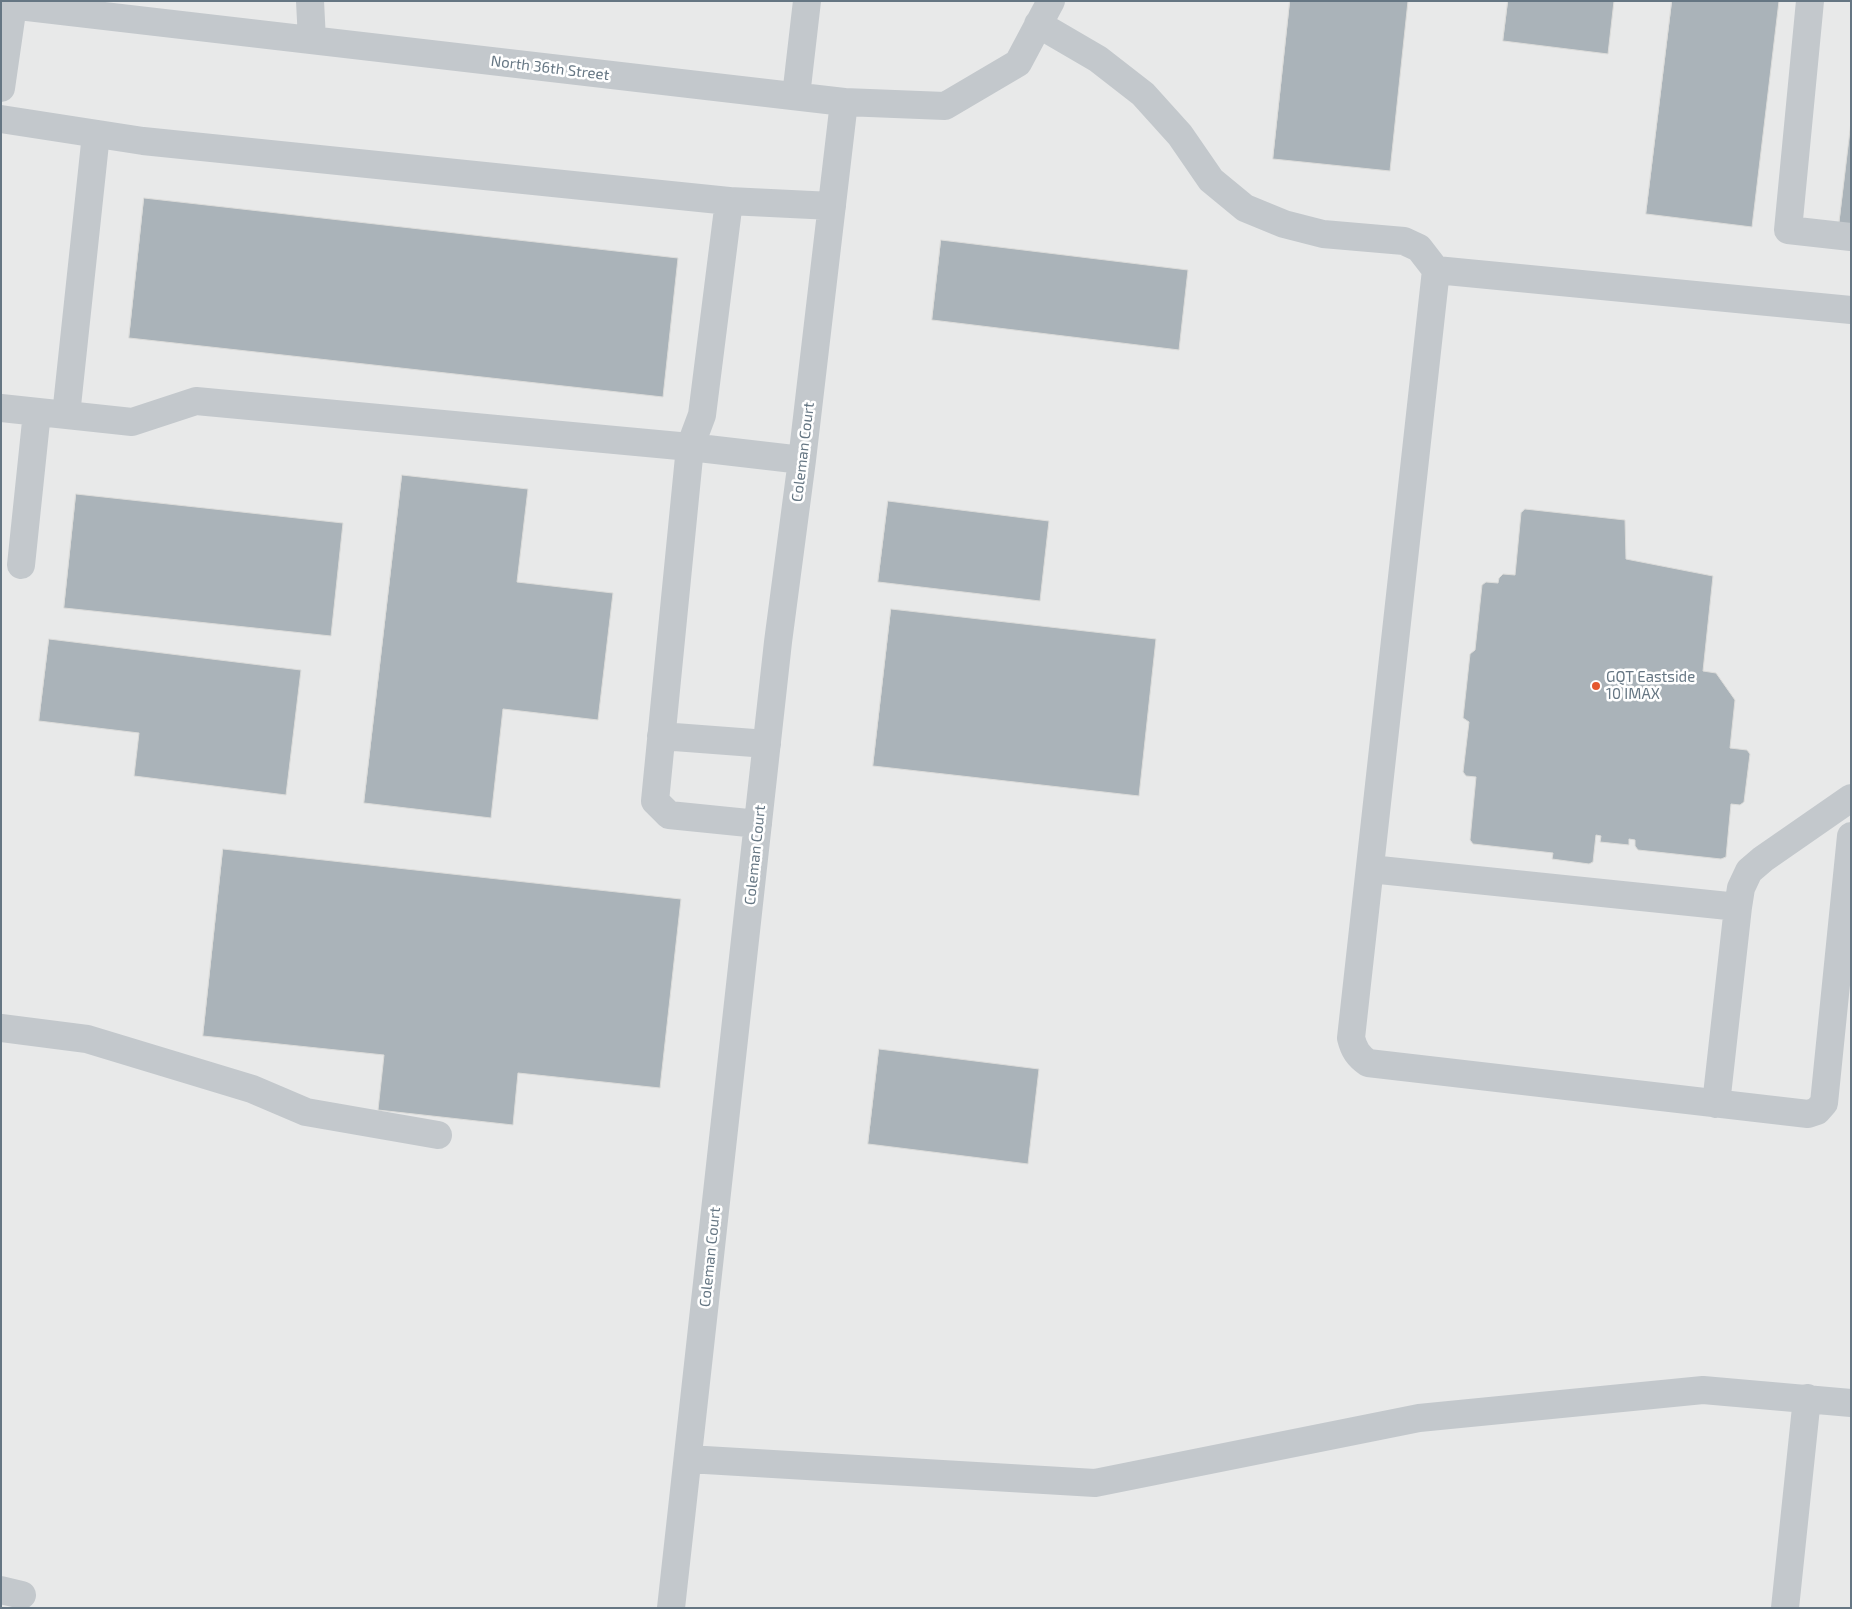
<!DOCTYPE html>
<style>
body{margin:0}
#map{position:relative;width:1852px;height:1609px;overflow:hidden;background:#fafaf8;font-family:"Exo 2",sans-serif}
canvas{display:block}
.frame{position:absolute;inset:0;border:2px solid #657683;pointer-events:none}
</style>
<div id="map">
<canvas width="1852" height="1609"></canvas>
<div class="frame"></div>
</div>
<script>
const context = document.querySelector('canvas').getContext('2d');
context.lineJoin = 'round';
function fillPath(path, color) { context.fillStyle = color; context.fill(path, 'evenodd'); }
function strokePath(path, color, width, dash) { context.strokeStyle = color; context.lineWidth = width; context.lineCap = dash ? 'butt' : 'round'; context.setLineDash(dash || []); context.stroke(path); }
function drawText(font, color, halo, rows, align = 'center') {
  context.font = font + ' "Exo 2",sans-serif'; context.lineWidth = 5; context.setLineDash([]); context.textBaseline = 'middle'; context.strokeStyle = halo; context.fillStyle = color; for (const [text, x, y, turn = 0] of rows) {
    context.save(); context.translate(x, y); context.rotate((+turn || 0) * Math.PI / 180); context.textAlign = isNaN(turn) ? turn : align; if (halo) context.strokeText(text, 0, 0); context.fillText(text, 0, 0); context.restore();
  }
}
const built = new Path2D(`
 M1,1H1851V1608H1Z`);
const building = new Path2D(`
 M1290,1H1408L1390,171L1273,159Z
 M1508,1H1614L1608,54L1503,41Z
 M1672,1H1779L1752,227L1646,214Z
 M1851,122V226L1839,225Z
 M144,198L678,258L663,397L129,338Z
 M941,240L1188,270L1179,350L932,320Z
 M402,475L528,489L517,582L613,593L598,720L503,709L491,818L364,803Z
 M76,494L343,523L331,636L64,608Z
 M888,501L1049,521L1040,601L878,582Z
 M1525,509L1625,520L1626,559L1713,576L1703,671L1716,673L1735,700L1730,748L1747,750L1750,754L1744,802L1740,805L1731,804L1726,857L1721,859L1638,850L1635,846V840L1629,839V845L1600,842L1601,836L1596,835L1593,862L1589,864L1552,859L1553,853L1473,844L1470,840L1476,777L1466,776L1463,772L1469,722L1463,718L1470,654L1475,650L1482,585L1486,582L1498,583L1499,578L1503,574L1515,575L1521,513Z
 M891,609L1156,639L1139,796L873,766Z
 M49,639L301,670L286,795L134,776L139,733L39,721Z
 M223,849L681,899L660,1088L518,1073L513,1125L378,1110L384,1055L203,1036Z
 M879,1049L1039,1069L1028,1164L868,1144Z`);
const minor = new Path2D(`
 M310,1L312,40
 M1810,1L1788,230L1851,237
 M1,4L844,102L945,106L1018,63L1051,1
 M1038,24L1098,59L1143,94L1180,135L1211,180L1245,208L1284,224L1323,234L1404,241L1419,248L1436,270L1851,310
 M1,88L13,5
 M796,96L807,1
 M1,119L143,141L729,201L832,206
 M729,201L702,415L690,447L655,801L669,815L758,824
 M1436,270L1351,1038C1354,1050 1358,1056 1368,1063L1808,1114L1817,1111L1824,1103L1851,836
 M1,408L132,422L196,401L690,447L802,460
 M66,415L96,134
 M21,565L37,412
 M661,736L767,744
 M1370,869L1738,907L1741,888L1749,871L1763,859L1851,798
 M1,1028L87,1039L252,1089L306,1112L438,1135
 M1716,1104L1738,907
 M688,1459L1095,1483L1419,1418L1703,1390L1851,1403
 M1,1590L22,1595
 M671,1608L778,642L802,460L844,102
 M1785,1608L1807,1398`);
const markers = [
 [1596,686,5,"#e4572e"]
];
const streetNames = [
 ["North 36th Street",550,68,7],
 ["Coleman Court",803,452,-83],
 ["Coleman Court",755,855,-84],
 ["Coleman Court",710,1257,-84]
];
const poiNames = [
 ["GQT Eastside",1606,677],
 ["10 IMAX",1606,694]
];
fillPath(built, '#e8e9e9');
fillPath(building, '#aab3b9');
strokePath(building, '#dcdcda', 1);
strokePath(minor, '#c3c8cc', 28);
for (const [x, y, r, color] of markers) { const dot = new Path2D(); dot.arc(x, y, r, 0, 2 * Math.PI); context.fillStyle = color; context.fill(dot); strokePath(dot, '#fff', 2); }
drawText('15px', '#657683', '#fff', streetNames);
drawText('15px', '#657683', '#fff', poiNames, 'left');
</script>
